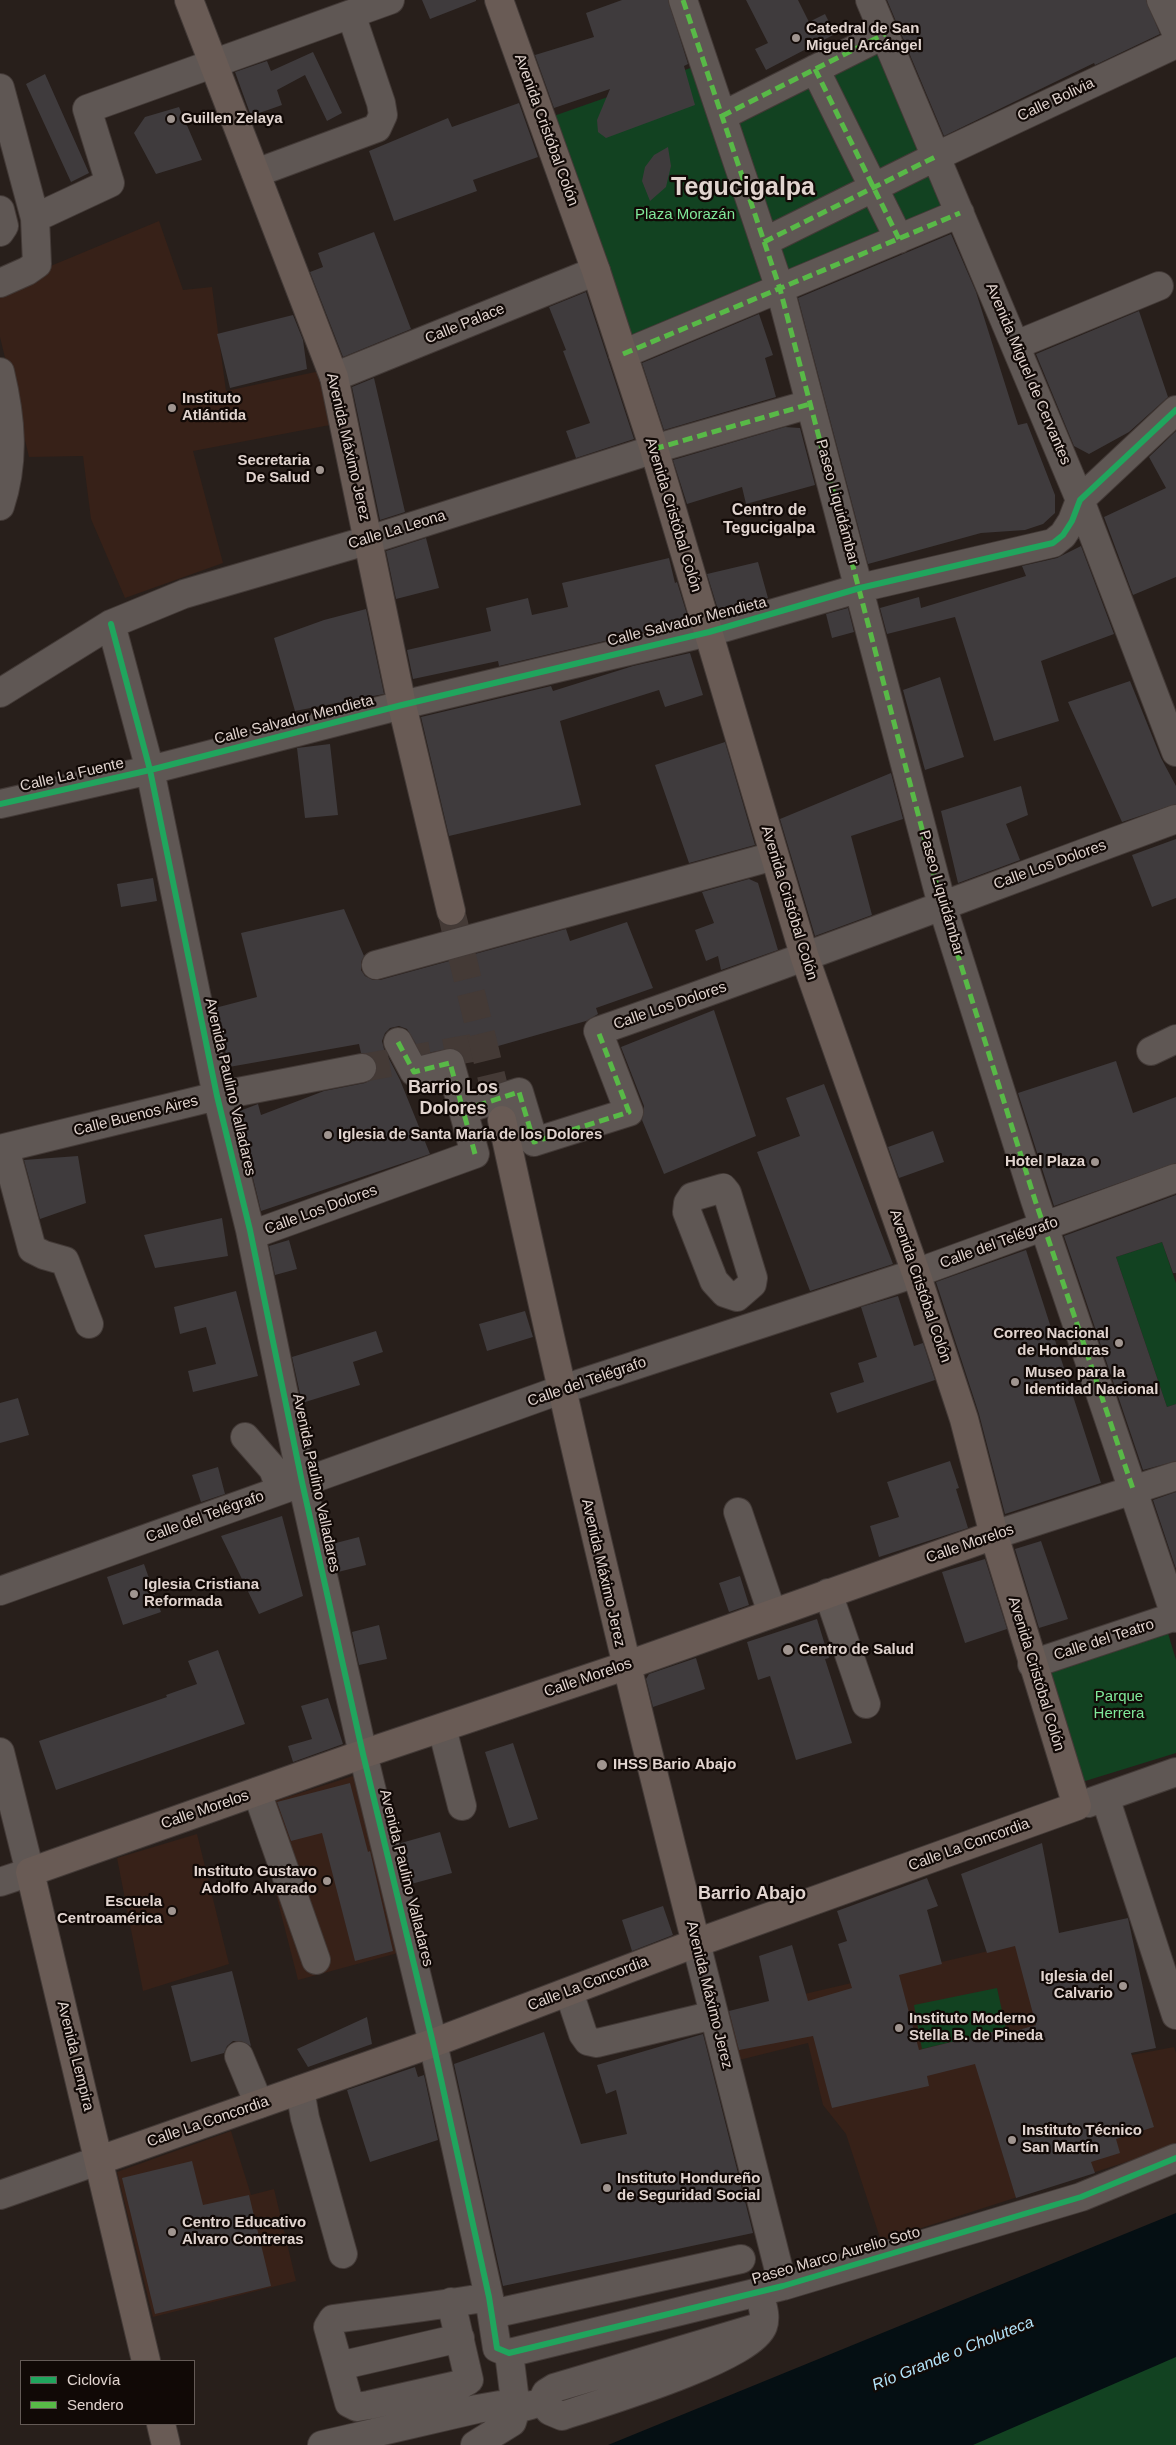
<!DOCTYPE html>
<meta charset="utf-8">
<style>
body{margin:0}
#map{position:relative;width:1176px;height:2445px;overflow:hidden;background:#281f1b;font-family:Helvetica,sans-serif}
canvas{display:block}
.legend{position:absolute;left:20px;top:2360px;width:175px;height:65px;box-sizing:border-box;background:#110906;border:1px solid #645a56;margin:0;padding:6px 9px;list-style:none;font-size:15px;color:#e1d4cf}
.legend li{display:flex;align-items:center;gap:10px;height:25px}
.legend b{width:25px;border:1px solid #645a56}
</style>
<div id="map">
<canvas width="1176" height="2445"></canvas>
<ul class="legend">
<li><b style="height:6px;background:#20a55d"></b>Ciclovía</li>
<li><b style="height:6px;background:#58b947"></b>Sendero</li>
</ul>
</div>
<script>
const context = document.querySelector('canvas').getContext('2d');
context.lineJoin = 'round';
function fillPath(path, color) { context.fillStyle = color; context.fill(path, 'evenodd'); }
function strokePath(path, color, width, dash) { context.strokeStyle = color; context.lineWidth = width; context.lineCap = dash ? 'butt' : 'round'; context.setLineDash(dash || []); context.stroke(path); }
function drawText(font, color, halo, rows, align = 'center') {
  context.font = font + ' Helvetica,sans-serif'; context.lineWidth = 4.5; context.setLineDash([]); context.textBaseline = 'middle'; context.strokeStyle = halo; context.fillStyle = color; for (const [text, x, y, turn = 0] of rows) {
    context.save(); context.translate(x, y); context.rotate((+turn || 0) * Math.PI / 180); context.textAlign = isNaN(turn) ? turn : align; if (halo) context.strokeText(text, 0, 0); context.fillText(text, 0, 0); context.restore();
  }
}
const built = new Path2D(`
 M159,221L183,290L212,287L226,391L320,371L330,425L193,451L223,563L125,598L91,519L83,456L29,457L0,337V287Z
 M356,1775L398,1953L298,1980L254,1808Z
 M197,1834L229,1964L143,1991L117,1858Z
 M1053,1936L1111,2059L1174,2047L1176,2053V2146L881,2241L846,2134L823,2105L808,2043L735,2061L723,2013Z
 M231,2131L251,2195L274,2189L296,2281L153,2317L117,2172Z`);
const green = new Path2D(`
 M880,44L951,208L626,344L548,118L699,65L720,123Z
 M1162,1242L1176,1283V1404L1167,1407L1116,1257Z
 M1167,1630L1176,1660V1753L1082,1782L1046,1668Z
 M997,1988L1006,2029L922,2049L914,2005Z
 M1176,2271V2445H804Z`);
const water = new Path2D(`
 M1176,2213V2357L973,2445H608Z`);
const building = new Path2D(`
 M422,0H476V1L430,19Z
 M622,0H668L688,64L684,66L695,105L606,138L598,132L597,120L610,89L554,108L535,55L594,37L586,13Z
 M746,0H798L809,22L825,14L835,34L766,70L755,49L768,43Z
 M887,0H1146L1160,34L1095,65L1094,63L944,136Z
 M313,52L342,113L327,121L305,75L277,90L282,105L251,116L235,72L267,61L271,71Z
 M45,74L89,173L71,182L26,84Z
 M519,103L538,157L473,180L477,191L394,221L369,151L448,118L452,127Z
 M179,107L202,160L156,174L134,133L145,117Z
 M668,147L671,166L666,187L650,201L642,181L645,167L654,155Z
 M374,232L411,329L343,357L310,272L323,267L318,253Z
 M951,234L976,292L1018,425L1027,423L1055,495V513L1043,524L1025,530L981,533L868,564L798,298Z
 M586,292L634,439L576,458L566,431L590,423L563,351L566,350L549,307Z
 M1139,311L1168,397L1129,432L1089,454L1074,446L1036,354Z
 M759,314L773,355L765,358L776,397L664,430L642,363Z
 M293,315L303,340L307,369L230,388L217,334Z
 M374,378L405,512L380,520L352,387Z
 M785,427L800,428L815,485L746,504L742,487L687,504L673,460Z
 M1176,431V577L1133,595L1104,517L1166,488L1149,457Z
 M426,538L439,588L396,599L386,551Z
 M1081,546L1114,634L1041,661L1059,721L994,741L955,617L887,634L880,608L919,597L921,608L1026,576L1022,566L1057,558Z
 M669,558L675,583L677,582L689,621L499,666L498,661L413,679L407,650L491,631L486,608L528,598L532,615L568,607L562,583Z
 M758,562L768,598L719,613L707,574Z
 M848,608L854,632L832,638L826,614Z
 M366,609L384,694L295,711L274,638L324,620Z
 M690,653L703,695L665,707L659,690L560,721L581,805L449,836L421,717L551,686L553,691L633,666Z
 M940,677L964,757L925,770L903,690Z
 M1130,681L1161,758L1176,786V804L1122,822L1068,702Z
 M725,742L755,845L689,863L655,765Z
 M330,744L338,815L305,818L297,748Z
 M891,773L903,819L851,836L872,915L815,936L780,819Z
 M1021,786L1028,815L1006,824L1020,860L958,883L941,811Z
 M1176,839V898L1152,907L1132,855Z
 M153,878L157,901L121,907L117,884Z
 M749,879L758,883L778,950L721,970L718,956L706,961L695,930L714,923L702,892Z
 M344,909L364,956L361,962V970L365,976L373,980H380L566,929L570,941L627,922L653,988L596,1008L598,1014L586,1021L463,1056L454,1048L422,1054L407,1029L399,1026L390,1028L385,1033L382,1041L384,1049L400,1080L430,1154L261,1211L237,1112L258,1104L261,1115L324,1091L365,1083L373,1079L377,1074V1065L373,1057L361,1053L359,1044L229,1067L215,1008L257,997L241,933Z
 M714,1010L756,1136L664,1174L642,1120L644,1106L621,1047Z
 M1116,1061L1133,1113L1176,1097V1163L1054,1206L1018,1093Z
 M824,1084L893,1264L810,1291L757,1152L800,1136L786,1098Z
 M933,1131L944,1162L899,1178L888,1147Z
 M78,1156L86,1203L40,1219L24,1160Z
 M1176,1195V1273H1173L1162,1242L1116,1257L1167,1407L1176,1404V1461L1143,1470L1064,1236Z
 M222,1218L228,1256L155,1268L144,1235Z
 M289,1240L297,1269L275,1275L269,1246Z
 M1026,1250L1101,1483L1005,1514L979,1414L936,1282Z
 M236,1291L258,1376L193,1392L188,1371L216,1364L206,1327L180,1334L174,1307Z
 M898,1296L914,1346L923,1343L935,1380L837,1413L830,1393L864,1382L858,1363L877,1357L861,1307Z
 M525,1311L533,1337L487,1351L479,1324Z
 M376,1331L383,1352L353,1362L360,1385L302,1403L292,1357Z
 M18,1398L29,1435L0,1443V1403Z
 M950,1461L959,1488L956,1489L968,1528L879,1557L870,1526L899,1517L887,1482Z
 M218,1467L225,1494L201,1502L192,1475Z
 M1176,1492V1569L1153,1500Z
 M282,1516L303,1596L259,1614L221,1536Z
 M359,1537L366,1565L338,1572L332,1544Z
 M1041,1541L1068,1619L1039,1628L1015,1549Z
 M985,1559L1007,1629L965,1643L942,1572Z
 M144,1564L161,1612L123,1625L107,1577Z
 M740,1576L749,1605L729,1612L719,1583Z
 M817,1619L829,1658L825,1659L852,1743L796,1760L770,1676L758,1680L747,1642Z
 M379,1625L387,1659L359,1665L352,1632Z
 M218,1650L245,1724L56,1790L39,1741L167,1697L166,1695L197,1684L188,1661Z
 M696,1658L705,1689L653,1707L646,1679L649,1674Z
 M328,1698L343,1744L293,1762L288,1746L312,1739L301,1706Z
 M513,1743L538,1819L509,1828L485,1752Z
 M350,1783L368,1852L370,1851L393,1951L355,1961L322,1833L291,1841L277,1802Z
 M440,1832L452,1873L411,1884L401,1843Z
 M1042,1843L1059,1933L1128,1918L1156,2048L1131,2053L1154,2127L1116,2139L1120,2153L1091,2162L1095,2173L1016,2198L975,2064L927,2076L929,2086L832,2108L813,2036L739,2050L729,2011L769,2001L759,1956L792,1945L808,2001L852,1988L838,1944L847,1941L837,1911L927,1878L938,1906L927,1910L942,1964L899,1975L919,2050L996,2031L998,2036L1036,2025L1015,1946L987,1953L961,1874Z
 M663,1906L673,1935L632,1951L622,1920Z
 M232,1971L251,2046L241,2041H233L227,2046L224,2053L191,2062L171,1986Z
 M367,2017L372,2044L308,2067L297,2049Z
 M544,2032L581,2144L627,2134L616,2090L606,2094L597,2065L703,2034L753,2233L503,2286L454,2064Z
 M415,2067L418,2077L424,2075L438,2140L370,2162L347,2090Z
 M192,2161L203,2205L249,2195L271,2286L155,2314L122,2178Z`);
const minorTunnel = new Path2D(`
 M362,1068L483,1046`);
const majorTunnel = new Path2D(`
 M451,911L502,1120`);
const minor = new Path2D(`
 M683,0L780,289L942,905L1035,1200L1176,1618
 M870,0L1080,500L1176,752
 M1161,0L1176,32
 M815,69L899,239
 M0,88L35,218
 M722,116L885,34
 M256,173L377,128L383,115L381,103L351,14
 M0,210L4,226L0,232
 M764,242L937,156L1176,44
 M0,283L27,271L37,264L35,218L110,183L87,109L390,0
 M1016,345L1159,286
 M623,354L960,213
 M0,372C11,418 15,461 0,506
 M334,377L596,271
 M111,624L150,770L217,1096L250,1230L302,1482L363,1754L433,2043L489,2297L497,2348L509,2353L783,2286L1081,2197L1176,2158
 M0,693L111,624L184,594L369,540L661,447L810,404
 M0,804L150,770L402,705L709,632L860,588L1053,543L1063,535L1072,521L1080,500L1176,410
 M376,965L774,856
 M398,1042L414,1072L450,1063L463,1110
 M1151,1051L1176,1039
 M5,1148L32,1249L44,1255L65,1261L89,1324
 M0,1149L217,1096L362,1068
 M723,1188L727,1193L753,1278L752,1284L737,1297L725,1293L714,1281L687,1212L688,1203L692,1197Z
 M251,1235L475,1154L463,1110L519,1092L534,1142L629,1112L598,1031C792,963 983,890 1176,819
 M245,1437L273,1469L281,1490
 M738,1512L772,1613
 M994,1535L1176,1476
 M0,1591L560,1390L916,1273L1176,1178
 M828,1593L866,1704
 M1032,1664L1176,1616
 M442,1728L462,1806
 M0,1752L30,1872L0,1882
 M257,1792L316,1960
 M1105,1797L1176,2015
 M1088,1803L1176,1772
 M696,1943L783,2286
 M569,1992L583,2034L588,2041L597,2043L714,2015
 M239,2056L259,2104
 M300,2090L305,2118L343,2254
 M0,2195L100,2160
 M759,2292C761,2302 767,2315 763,2326C751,2359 598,2404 562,2416L550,2411L542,2402L546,2393L554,2388L763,2326
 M451,2302L469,2380L462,2384L369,2405L357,2407L349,2403L328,2327L333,2319C385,2312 437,2306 489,2297
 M492,2314L741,2259
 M509,2353L516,2409L531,2405
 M339,2366L460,2338
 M322,2445L477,2409L500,2405L516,2409L512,2422L475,2445`);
const major = new Path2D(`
 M189,0L334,377L402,705L451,911
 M502,1120C562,1396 626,1670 696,1943
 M100,2160L433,2043L696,1943L1077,1806L994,1535L964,1419L916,1273L805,958L654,449L596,271L499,0
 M146,2361L30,1872L363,1754L625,1666L994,1535
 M161,2424L166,2445`);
const quiet = new Path2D(`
 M683,0L780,289L942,905L1035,1200L1133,1489
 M815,69L899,239
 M722,116L885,34
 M764,242L937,156
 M623,354L960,213
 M654,449L810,404
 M398,1042L414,1072L450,1063L463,1110
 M475,1154L463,1110L519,1092L534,1142L629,1112L598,1031`);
const cycleway = new Path2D(`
 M111,624L150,770L217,1096L250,1230L302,1482L363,1754L433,2043L489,2297L497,2348L509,2353L783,2286L1081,2197L1176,2158
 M0,804L150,770L402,705L709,632L860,588L1053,543L1063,535L1072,521L1080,500L1176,410`);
const markers = [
 [796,38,5,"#a09590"],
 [171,119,5,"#a09590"],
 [172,408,5,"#a09590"],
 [320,470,5,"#a09590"],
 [328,1135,5,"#a09590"],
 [1095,1162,5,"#a09590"],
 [1119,1343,5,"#a09590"],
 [1015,1382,5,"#a09590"],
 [134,1594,5,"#a09590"],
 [788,1650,6,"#a09590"],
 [602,1765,6,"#a09590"],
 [327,1881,5,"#a09590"],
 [172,1911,5,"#a09590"],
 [1123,1986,5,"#a09590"],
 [899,2028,5,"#a09590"],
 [1012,2140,5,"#a09590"],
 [607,2188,5,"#a09590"],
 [172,2232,5,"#a09590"]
];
const poiNames = [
 ["Catedral de San",806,29],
 ["Miguel Arcángel",806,46],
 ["Guillen Zelaya",181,119],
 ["Instituto",182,399],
 ["Atlántida",182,416],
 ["Secretaria",310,461,"right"],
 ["De Salud",310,478,"right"],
 ["Iglesia de Santa María de los Dolores",338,1135],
 ["Hotel Plaza",1085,1162,"right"],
 ["Correo Nacional",1109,1334,"right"],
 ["de Honduras",1109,1351,"right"],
 ["Museo para la",1025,1373],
 ["Identidad Nacional",1025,1390],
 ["Iglesia Cristiana",144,1585],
 ["Reformada",144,1602],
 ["Centro de Salud",799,1650],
 ["IHSS Bario Abajo",613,1765],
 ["Instituto Gustavo",317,1872,"right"],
 ["Adolfo Alvarado",317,1889,"right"],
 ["Escuela",162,1902,"right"],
 ["Centroamérica",162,1919,"right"],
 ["Iglesia del",1113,1977,"right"],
 ["Calvario",1113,1994,"right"],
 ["Instituto Moderno",909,2019],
 ["Stella B. de Pineda",909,2036],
 ["Instituto Técnico",1022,2131],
 ["San Martín",1022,2148],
 ["Instituto Hondureño",617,2179],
 ["de Seguridad Social",617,2196],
 ["Centro Educativo",182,2223],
 ["Alvaro Contreras",182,2240]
];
const streetNames = [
 ["Calle Bolivia",1056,100,-25],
 ["Avenida Cristóbal Colón",546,130,70],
 ["Calle Palace",465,324,-22],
 ["Avenida Miguel de Cervantes",1028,374,67],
 ["Avenida Máximo Jerez",348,447,77],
 ["Paseo Liquidámbar",837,502,75],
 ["Avenida Cristóbal Colón",673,515,73],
 ["Calle La Leona",397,530,-17],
 ["Calle Salvador Mendieta",687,622,-14],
 ["Calle Salvador Mendieta",294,720,-14],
 ["Calle La Fuente",72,775,-13],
 ["Calle Los Dolores",1050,865,-20],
 ["Paseo Liquidámbar",941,893,74],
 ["Avenida Cristóbal Colón",789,903,73],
 ["Calle Los Dolores",670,1006,-19],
 ["Avenida Paulino Valladares",230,1087,77],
 ["Calle Buenos Aires",136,1116,-14],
 ["Calle Los Dolores",321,1210,-20],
 ["Calle del Telégrafo",999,1243,-20],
 ["Avenida Cristóbal Colón",920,1286,71],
 ["Calle del Telégrafo",587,1382,-19],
 ["Avenida Paulino Valladares",316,1483,78],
 ["Calle del Telégrafo",205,1517,-20],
 ["Calle Morelos",970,1544,-19],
 ["Avenida Máximo Jerez",603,1573,77],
 ["Calle del Teatro",1104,1640,-18],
 ["Avenida Cristóbal Colón",1036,1674,73],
 ["Calle Morelos",588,1678,-19],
 ["Calle Morelos",205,1810,-19],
 ["Calle La Concordia",969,1845,-20],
 ["Avenida Paulino Valladares",406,1878,76],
 ["Calle La Concordia",588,1984,-21],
 ["Avenida Máximo Jerez",709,1995,76],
 ["Avenida Lempira",75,2056,76],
 ["Calle La Concordia",208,2122,-19],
 ["Paseo Marco Aurelio Soto",836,2256,-16]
];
const parkNames = [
 ["Plaza Morazán",685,215],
 ["Parque",1119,1697],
 ["Herrera",1119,1714]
];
const neighbourhoodNames = [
 ["Centro de",769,511],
 ["Tegucigalpa",769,529]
];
const waterNames = [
 ["Río Grande o Choluteca",953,2354,-22]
];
const quarterNames = [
 ["Barrio Los",453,1088],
 ["Dolores",453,1109],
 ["Barrio Abajo",752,1894]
];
const townNames = [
 ["Tegucigalpa",743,188]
];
fillPath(built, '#372118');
fillPath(green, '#124221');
fillPath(water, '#050f13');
fillPath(building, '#3f3b3d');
strokePath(minorTunnel, '#443a36', 28, [28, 14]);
strokePath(majorTunnel, '#443a36', 28, [28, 14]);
strokePath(minor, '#433a37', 30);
strokePath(major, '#433a37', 30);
strokePath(minor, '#5f5754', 28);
strokePath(major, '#695b55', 28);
strokePath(quiet, '#58b947', 5, [10, 5]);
strokePath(cycleway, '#20a55d', 6);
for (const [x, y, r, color] of markers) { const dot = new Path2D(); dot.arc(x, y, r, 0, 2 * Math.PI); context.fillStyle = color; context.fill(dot); strokePath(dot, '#110906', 2); }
drawText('bold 15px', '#e1d4cf', '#110906', poiNames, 'left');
drawText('15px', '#e1d4cf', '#110906', streetNames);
drawText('15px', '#80e99a', '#110906', parkNames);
drawText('bold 16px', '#e1d4cf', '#110906', neighbourhoodNames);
drawText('italic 16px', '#b3e4fa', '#110906', waterNames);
drawText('bold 18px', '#e1d4cf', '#110906', quarterNames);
drawText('bold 25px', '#e1d4cf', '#110906', townNames);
</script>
